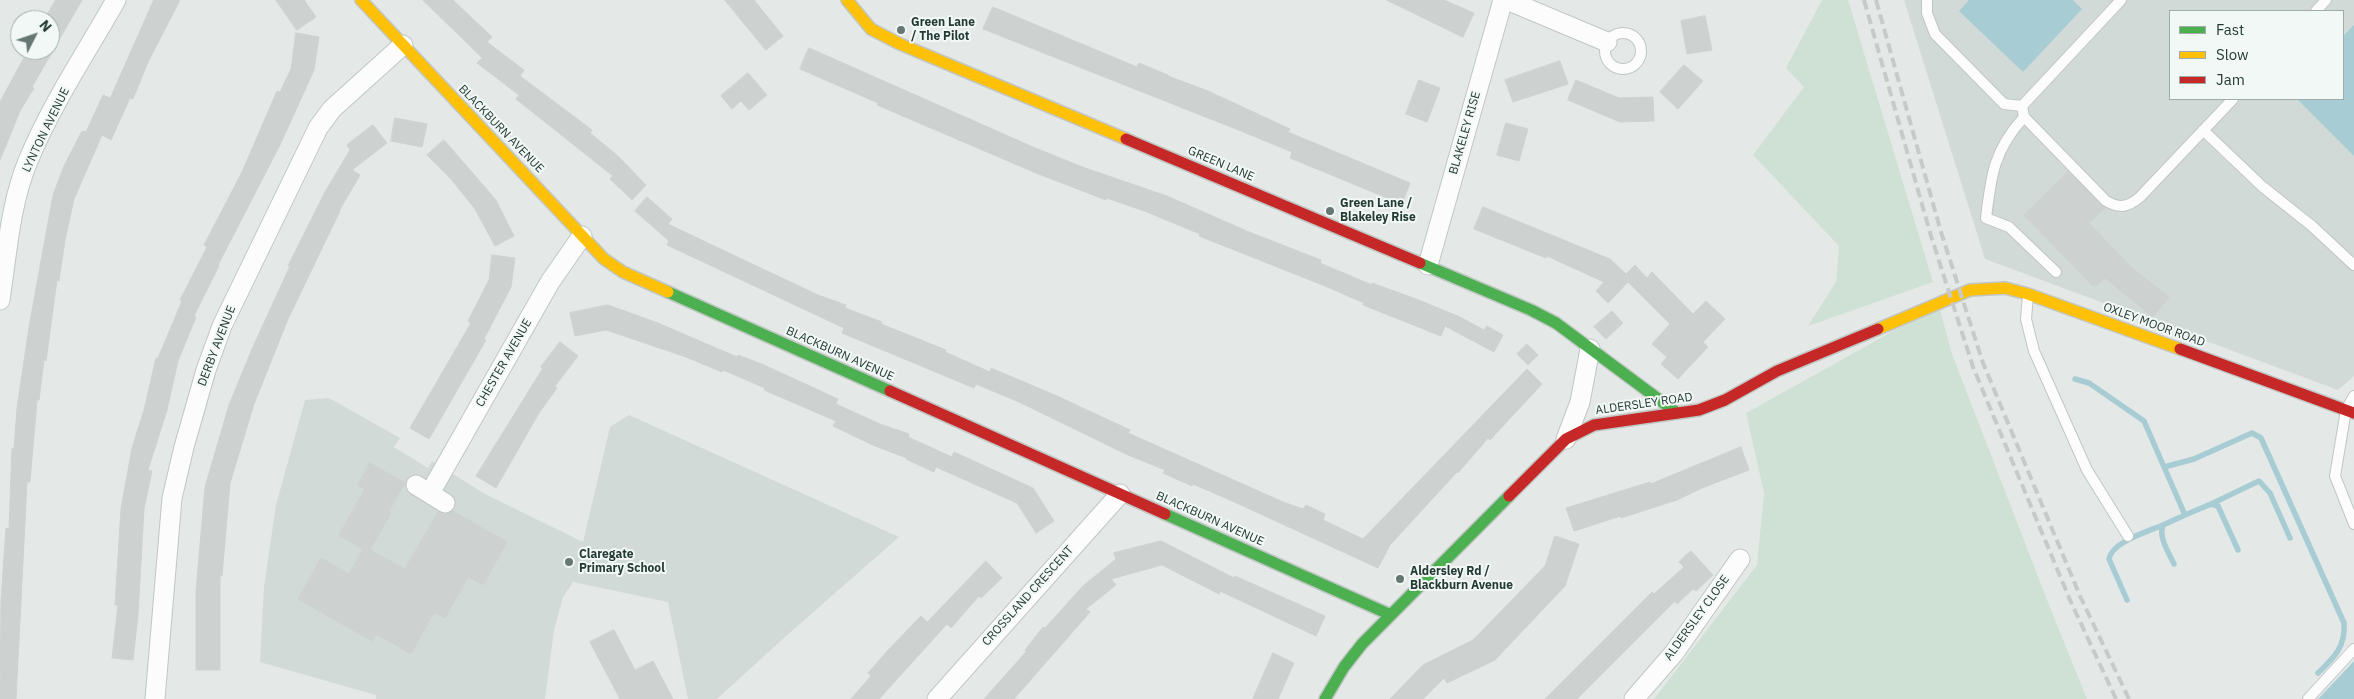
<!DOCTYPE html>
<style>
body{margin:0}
#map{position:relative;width:2354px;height:699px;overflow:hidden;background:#e4e9e7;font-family:"IBM Plex Sans",sans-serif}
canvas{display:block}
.legend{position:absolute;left:2169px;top:10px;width:175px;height:90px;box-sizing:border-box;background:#f2f8f5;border:1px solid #a0aca8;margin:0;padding:6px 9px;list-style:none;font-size:15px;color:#243a35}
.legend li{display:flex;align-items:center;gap:10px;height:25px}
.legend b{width:25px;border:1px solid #a0aca8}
.north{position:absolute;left:10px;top:10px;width:50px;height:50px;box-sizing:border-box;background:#f2f8f5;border:1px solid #a0aca8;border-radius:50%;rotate:49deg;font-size:14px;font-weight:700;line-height:20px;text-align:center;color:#243a35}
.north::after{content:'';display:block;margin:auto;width:18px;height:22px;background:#677773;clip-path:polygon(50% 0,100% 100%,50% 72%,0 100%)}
</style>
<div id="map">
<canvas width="2354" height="699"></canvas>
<ul class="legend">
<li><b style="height:6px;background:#4caf50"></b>Fast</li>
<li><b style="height:6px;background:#ffc107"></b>Slow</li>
<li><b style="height:6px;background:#c62828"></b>Jam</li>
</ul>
<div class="north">N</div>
</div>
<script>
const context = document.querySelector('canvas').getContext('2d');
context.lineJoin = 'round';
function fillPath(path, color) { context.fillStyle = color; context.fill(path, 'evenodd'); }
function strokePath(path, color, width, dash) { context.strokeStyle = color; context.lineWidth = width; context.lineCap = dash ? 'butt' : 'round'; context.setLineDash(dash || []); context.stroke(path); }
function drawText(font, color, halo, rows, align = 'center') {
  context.font = font + ' "IBM Plex Sans",sans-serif'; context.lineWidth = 4; context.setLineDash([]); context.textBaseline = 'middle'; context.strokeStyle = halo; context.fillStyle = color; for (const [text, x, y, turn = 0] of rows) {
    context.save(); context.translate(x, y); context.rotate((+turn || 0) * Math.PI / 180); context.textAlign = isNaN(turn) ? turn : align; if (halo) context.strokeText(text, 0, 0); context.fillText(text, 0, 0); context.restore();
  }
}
const built = new Path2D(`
 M1904,0H2354V376L2338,390L1985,259ZM2170,11H2343V99H2170Z
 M329,398L400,438L394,447L428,468L432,461L485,494L583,542L610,427L629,415L899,537L785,637L717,699H688L668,602L573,582L563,597L554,630L545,699H376V695L260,662L264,587L276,505L305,400Z`);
const green = new Path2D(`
 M1822,0H1848L1933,282L1808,326L1836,282L1839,246L1753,155L1804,87L1786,68Z
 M1940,310L1952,354L2049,605L2087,699H1654L1757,565L1764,493L1746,413L1897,329Z`);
const water = new Path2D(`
 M1969,0H2073L2082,9L2023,72L1959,11Z
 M2354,25V156L2297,99H2343V36Z
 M2354,661V699H2318Z`);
const stream = new Path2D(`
 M2075,379L2089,383L2144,421L2185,515L2211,504L2218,506L2238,550
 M2164,467L2194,459L2252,433L2261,438L2344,623C2346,646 2334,658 2318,673
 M2211,504L2259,481L2270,493L2290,538
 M2174,564C2169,553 2158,537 2163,525L2185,515
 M2127,600L2109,559C2112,542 2147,532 2163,525`);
const building = new Path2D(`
 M56,0H82L32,87L34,88L20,111L0,160V102L28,50H50V20H44Z
 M154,0H180L148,62L133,99L130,98L111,140L102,135L74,199L65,240L59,281L57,280L46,361L44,360L39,400H37L30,482H27L16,699H0L1,601L6,528L9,529L12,448L14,449L17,408L29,327L53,195L64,166L82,131L86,132L103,95L110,98Z
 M276,0H304L316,17L297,30Z
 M423,0H453L492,37L487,42L524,70L520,76L592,130L590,133L618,156L646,185L632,200L610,179L613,176L516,99L519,95L477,63L482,58Z
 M725,0H754L783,36L766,50Z
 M1387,0H1444L1474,13L1463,37Z
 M993,7L1137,67L1139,63L1168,75V76L1208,91L1290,129L1288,132L1410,183L1402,204L1290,158L1292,152L1241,131L983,29Z
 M1705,16L1712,50L1687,54L1681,21Z
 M296,33L319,37L314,70L280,145L218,265L219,266L194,316L196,317L178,361L167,410L148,470L152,471L144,509L138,615L133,660L112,658L118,605H115L121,509L132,448L144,410L156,358H158L182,301L180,300L207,247L204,245L242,172L277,91L280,92L291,69Z
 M809,48L1033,147L1085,168L1167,196L1249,232L1321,260L1320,263L1372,285V283L1416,299L1460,317L1484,330L1487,326L1503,335L1494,352L1445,326L1441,336L1363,305L1364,303L1325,286L1199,236L1200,234L1147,212L1107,198L1106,200L1036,173L877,105L878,103L800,69Z
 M1560,61L1568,84L1513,102L1505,80Z
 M1684,65L1703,81L1678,109L1660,92Z
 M748,73L767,95L749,110L741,101L732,109L721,96Z
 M1419,80L1440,88L1427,122L1406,114Z
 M1576,80L1619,98L1653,97L1654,121L1620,122L1568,100Z
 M395,118L427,124L422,147L391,141Z
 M1506,123L1528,129L1519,161L1497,155Z
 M373,125L387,143L352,170L360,175L339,211H340L288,319L254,404L230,483L222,576H220V670H196V591L205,487L229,405L252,349L290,266H288L325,192L350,150L347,145Z
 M444,140L496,200L514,236L495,246L475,209L451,179L427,155Z
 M2068,172L2105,208L2089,223L2133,269L2169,297L2153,317L2105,278L2094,287L2024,215Z
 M647,197L672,219L668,224L712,245L818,295L846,305L845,308L882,322L881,324L946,350L945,352L990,372L991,368L1057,396L1130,430L1128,433L1283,502L1303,509L1306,505L1325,514L1323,520L1363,539L1527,369L1542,384L1490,440L1488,438L1458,473L1457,472L1390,545L1378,568L1230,500L1193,484L1192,486L1163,473L1165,470L1128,455L1019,402L976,384L974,388L842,333L844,328L667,245L669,241L635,211Z
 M1483,207L1610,259L1626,274L1635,265L1647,278L1652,272L1693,314L1706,301L1725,319L1703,342L1708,347L1678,379L1661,364L1667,357L1652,344L1670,324L1628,282L1608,303L1596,291L1604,282L1547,256L1546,258L1474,229Z
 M492,255L515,258L511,287L484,339L486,340L429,439L410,428L471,323L468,321L489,280Z
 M608,305L658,323L737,357L738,355L764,365L838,399L836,404L880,424L909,434L908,437L952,457L954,452L1033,488L1054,521L1036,533L1017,503L936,467L934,472L906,459L907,458L875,446L833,426L836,421L764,390L765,388L723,370L722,372L686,357L606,330L575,336L570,313Z
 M1612,311L1623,323L1606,339L1594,327Z
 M560,342L578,356L555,386L557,388L539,413L496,488L476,476L543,368L541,367Z
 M1527,344L1538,355L1528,365L1517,354Z
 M1741,447L1749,470L1702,488L1677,500L1621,518V516L1574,531L1566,508L1650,482V484Z
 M370,463L405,483L389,511L391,513L370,550L405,569L438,512L445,514L453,511L507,542L483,585L468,577L445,618L434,612L411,654L376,634L372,641L298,599L321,558L349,574L363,549L339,535L365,489L358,485Z
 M1555,536L1579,544L1565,586L1495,660L1447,683L1444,678L1423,699H1390L1423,665L1473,640L1545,566Z
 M1161,541L1234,578L1235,576L1325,616L1316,636L1220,591L1219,594L1162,565L1111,579L1116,585L1086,609L1090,612L1014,699H984L1026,652L1025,650L1043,627L1045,628L1083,586L1116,559L1114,553Z
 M1691,551L1713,575L1696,591L1693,589L1677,604L1675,601L1577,699H1545L1652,592L1654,594L1684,567L1679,562Z
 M986,561L1002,578L981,598L979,596L951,628L947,624L879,699H851L871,676L868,673L889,649L921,616L927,622Z
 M614,630L635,670L653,661L673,699H620L590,642Z
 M1273,653L1294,663L1278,699H1253Z`);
const lane = new Path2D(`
 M1927,0V13L1935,34L2004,104L2022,106
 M2121,0L2022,106L2024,117L2031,124L2106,201C2120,209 2128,207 2140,197L2233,99
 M2316,11L2326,0
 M1605 51a18 18 0 1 1 36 0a18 18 0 1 1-36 0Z
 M2024,117C1994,150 1991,175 1986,218L2009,227L2056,272
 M2203,130L2263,187L2312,226L2354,265
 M2028,295L2026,319L2034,351L2087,470L2128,536
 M2354,396L2346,410L2335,476L2354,524
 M2308,699L2354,649`);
const street = new Path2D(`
 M1507,0L1607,42
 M1428,265L1503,0
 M0,300C7,255 10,204 28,161C51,105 86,53 116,0
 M1566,439L1580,402L1590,349
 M416,485L445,503
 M430,493L550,282L582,236
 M155,699L172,498L184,447L206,370L222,326L318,128L332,109L403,45
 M937,699L1120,494
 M1634,699L1674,653L1740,559`);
const fast = new Path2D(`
 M1420,263L1531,310L1556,323L1677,413
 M668,292L890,391
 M1165,514L1391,615
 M1325,699L1344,667L1362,644L1509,496`);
const slow = new Path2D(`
 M361,0L604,259L623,272L668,292
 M847,0L871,29L900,44L1126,139
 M1878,329L1970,290L2005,288L2028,294L2180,349`);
const jam = new Path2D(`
 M1126,139L1420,263
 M2180,349L2354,413
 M890,391L1165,514
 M1509,496L1566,439L1594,425L1699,410L1725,400L1777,371L1878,329`);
const rail = new Path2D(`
 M1864,0L1931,236L1973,367L2070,600L2116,699
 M1876,0L1941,232L1983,363L2080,596L2129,699`);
const markers = [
 [901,30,5,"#677773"],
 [1330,211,5,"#677773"],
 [569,562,5,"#677773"],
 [1400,579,5,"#677773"]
];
const poiNames = [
 ["Green Lane",911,23],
 ["/ The Pilot",911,37],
 ["Green Lane /",1340,204],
 ["Blakeley Rise",1340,218],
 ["Claregate",579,555],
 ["Primary School",579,569],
 ["Aldersley Rd /",1410,572],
 ["Blackburn Avenue",1410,586]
];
const streetNames = [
 ["BLACKBURN AVENUE",501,129,46],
 ["LYNTON AVENUE",46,130,-64],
 ["BLAKELEY RISE",1465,133,-74],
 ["GREEN LANE",1221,164,23],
 ["OXLEY MOOR ROAD",2154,325,20],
 ["DERBY AVENUE",217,346,-69],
 ["BLACKBURN AVENUE",840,354,24],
 ["CHESTER AVENUE",504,363,-60],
 ["ALDERSLEY ROAD",1644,404,-8],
 ["BLACKBURN AVENUE",1210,519,24],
 ["CROSSLAND CRESCENT",1028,596,-48],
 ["ALDERSLEY CLOSE",1697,618,-54]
];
fillPath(built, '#d2dad7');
fillPath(green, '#cfe1d5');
fillPath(water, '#a8ccd3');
strokePath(stream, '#a8ccd3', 5.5);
fillPath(building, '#cdd2d0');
strokePath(building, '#cdd2d0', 1);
strokePath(lane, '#c1c6c4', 12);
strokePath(street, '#c1c6c4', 21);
strokePath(fast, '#c0c6c4', 14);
strokePath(slow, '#c0c6c4', 14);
strokePath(jam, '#c0c6c4', 14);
strokePath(lane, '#fbfcfb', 10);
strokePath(street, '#fbfcfb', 19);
strokePath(fast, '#4caf50', 11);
strokePath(slow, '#ffc107', 11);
strokePath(jam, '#c62828', 11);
strokePath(rail, '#c7cac9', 4, [10, 5]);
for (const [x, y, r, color] of markers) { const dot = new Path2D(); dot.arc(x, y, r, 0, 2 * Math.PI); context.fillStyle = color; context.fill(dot); strokePath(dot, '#f2f8f5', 2); }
drawText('bold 12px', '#243a35', '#f2f8f5', poiNames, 'left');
drawText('12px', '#243a35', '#f2f8f5', streetNames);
</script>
